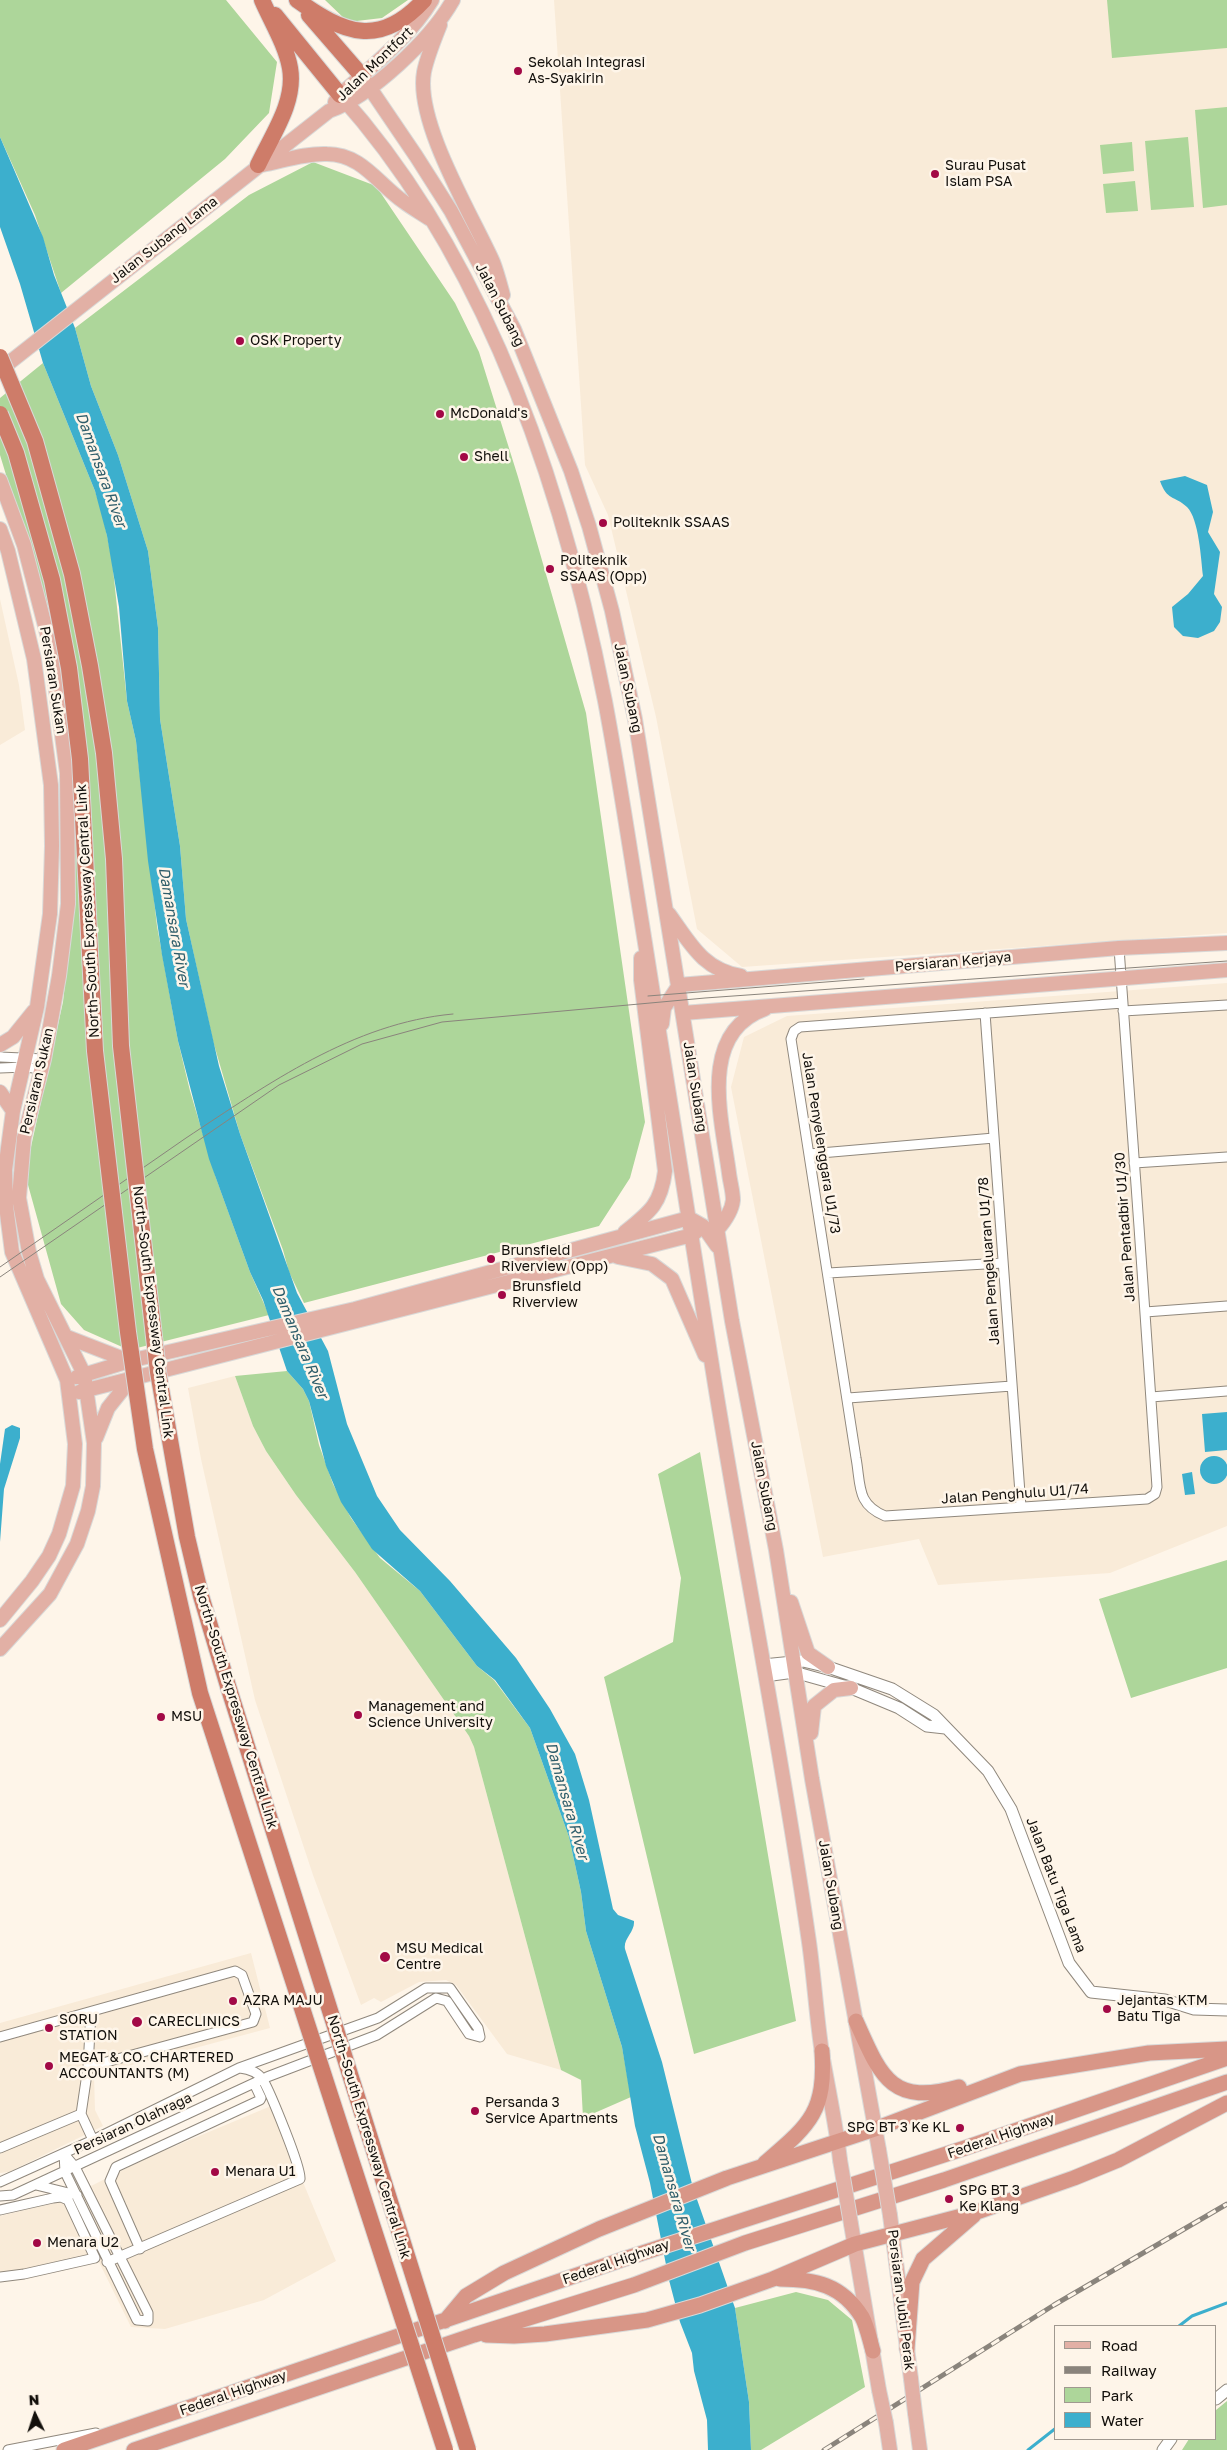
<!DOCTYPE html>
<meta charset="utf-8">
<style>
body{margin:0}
#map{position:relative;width:1227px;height:2450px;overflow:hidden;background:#fef5e9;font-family:"Golos Text",sans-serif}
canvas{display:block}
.legend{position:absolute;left:1054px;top:2325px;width:162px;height:115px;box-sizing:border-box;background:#fef5e9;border:1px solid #a09990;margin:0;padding:6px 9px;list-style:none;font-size:15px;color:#120f0b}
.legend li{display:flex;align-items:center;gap:10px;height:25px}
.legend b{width:25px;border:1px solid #a09990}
.north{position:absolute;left:10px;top:2390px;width:50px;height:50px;-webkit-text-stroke:4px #fef5e9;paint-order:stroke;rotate:356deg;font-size:14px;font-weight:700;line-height:20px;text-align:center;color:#120f0b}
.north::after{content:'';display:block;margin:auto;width:18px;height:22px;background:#120f0b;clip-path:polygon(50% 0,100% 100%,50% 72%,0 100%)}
</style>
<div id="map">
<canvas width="1227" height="2450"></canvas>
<ul class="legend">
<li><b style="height:6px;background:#e2b0a5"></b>Road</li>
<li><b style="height:6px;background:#8a847c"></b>Railway</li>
<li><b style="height:14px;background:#add69a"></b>Park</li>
<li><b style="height:14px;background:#3cafcd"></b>Water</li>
</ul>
<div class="north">N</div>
</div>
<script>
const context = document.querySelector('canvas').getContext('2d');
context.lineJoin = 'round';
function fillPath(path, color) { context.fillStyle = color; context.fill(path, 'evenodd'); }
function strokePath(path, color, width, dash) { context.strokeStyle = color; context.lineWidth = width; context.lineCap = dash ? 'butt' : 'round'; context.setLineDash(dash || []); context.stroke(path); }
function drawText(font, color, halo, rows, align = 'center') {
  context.font = font + ' "Golos Text",sans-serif'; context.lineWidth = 5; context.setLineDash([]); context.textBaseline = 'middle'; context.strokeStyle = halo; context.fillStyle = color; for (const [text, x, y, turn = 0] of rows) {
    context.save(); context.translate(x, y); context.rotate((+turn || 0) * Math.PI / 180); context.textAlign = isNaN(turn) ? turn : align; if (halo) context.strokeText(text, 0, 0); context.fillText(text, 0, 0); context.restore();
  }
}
const built = new Path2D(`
 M554,0H1227V933L742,967L697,929L656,717L608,515L585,465Z
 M0,599L19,685L25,730L0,745Z
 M1227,983V1526L1110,1573L938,1585L919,1539L823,1557L731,1087L744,1037L787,1016Z
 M235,1376L253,1426L266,1451L296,1495L355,1572L469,1736L474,1747L561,2070L507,2054L462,1993L456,1985L446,1980L419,1982L381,2002L374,1998L361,2005L313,1875L255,1700L201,1459L188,1388Z
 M251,1953L270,2028L94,2075L95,2110L103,2126L9,2172L0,2173V2023Z
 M271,2106L336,2261L264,2300L165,2329L131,2327L99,2262L0,2281V2216L59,2202L149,2157Z`);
const green = new Path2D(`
 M0,0H226L277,62L269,113L225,159L61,293L35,215L0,137Z
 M325,0H408L382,18L348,22Z
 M1107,0H1227V48L1112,58Z
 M1227,107V205L1203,208L1195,110Z
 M1188,137L1194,207L1151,210L1145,141Z
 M1132,142L1134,171L1103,174L1100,145Z
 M313,162L376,186L455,303L479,352L518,477L586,713L645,1122L630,1178L599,1226L304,1303L289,1272L283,1250L240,1134L213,1041L186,919L180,846L160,719L158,628L148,551L118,455L91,386L75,328L249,195Z
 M1135,181L1138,211L1106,213L1103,184Z
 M43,363L95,491L102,512L112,560L127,701L136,741L157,926L178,1041L190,1091L216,1178L250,1272L269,1315L129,1350L84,1330L61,1304L25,1174L63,1002L72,920L63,776L28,547L0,455V398Z
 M287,1371L303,1389L309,1401L319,1445L333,1484L351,1518L380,1558L420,1591L477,1666L494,1680L530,1728L569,1837L581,1892L586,1931L622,2047L631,2097L583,2118L581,2080L561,2070L474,1747L469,1736L355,1572L296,1495L266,1451L253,1426L235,1376Z
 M700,1452L796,2021L694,2054L604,1677L673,1642L681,1578L658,1474Z
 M1227,1560V1668L1131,1698L1099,1599Z
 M796,2292L828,2300L852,2320L865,2387L761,2450H751L749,2402L735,2308Z
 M1227,2401V2450H1182L1189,2439H1216V2410Z`);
const water = new Path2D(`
 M0,137L43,237L54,275L75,328L91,386L118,455L148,551L158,628L160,719L180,846L186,919L219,1066L240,1134L297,1293L328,1351L347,1424L377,1496L400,1530L450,1581L516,1658L550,1709L575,1754L589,1800L613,1909L618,1915L634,1921C635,1932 623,1939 625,1949L662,2062L693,2188L735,2308L749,2402L751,2450H708L707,2420L694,2371L692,2353L680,2322L669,2280L650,2183L635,2126L622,2047L586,1931L581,1892L569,1837L530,1728L495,1680L477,1666L420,1591L372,1549L341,1502L326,1466L309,1401L303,1389L287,1371L263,1300L250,1272L209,1159L178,1041L162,955L148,861L136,741L127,701L119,607L107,536L95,491L43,363L20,284L0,227Z
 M1185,476L1207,485L1213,512L1208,532L1220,552L1214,594L1222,607L1220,622L1214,631L1198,638L1183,636L1174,627L1172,607L1188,594L1203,576C1201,559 1199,519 1187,507C1174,495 1167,501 1160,481Z
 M1227,1412V1450L1205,1452L1202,1414Z
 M12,1425L20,1428V1438L4,1489L0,1542V1464L5,1429Z
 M1200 1470a14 14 0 1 1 28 0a14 14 0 1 1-28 0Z
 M1192,1472L1195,1494L1185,1495L1182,1474Z`);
const stream = new Path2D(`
 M1179,2326L1192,2316L1227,2303
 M1028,2450L1056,2428`);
const minor = new Path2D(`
 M1119,948C1133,1128 1144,1307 1157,1487L1155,1494L1147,1499L885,1516C856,1504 861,1485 856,1458L791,1039L794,1031L800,1027L1123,1003
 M1123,1011L1227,1005
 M985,1013L1021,1507
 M0,1057L44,1059
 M0,1068L25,1067L42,1069
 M809,1154L994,1138
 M1134,1163L1227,1157
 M828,1273L1003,1263
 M1145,1312L1227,1306
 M1151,1397L1227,1391
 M848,1398L1012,1386
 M0,2037L235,1971L242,1975L256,2014L253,2022L88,2067
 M81,2114L88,2067L91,2012
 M81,2114L93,2140
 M0,2148L81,2114
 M64,2154L75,2167L148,2313V2321L137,2320L65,2172Z
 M0,2182L93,2140L239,2068L378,2018L426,1988H450L478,2028L480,2037L469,2034L447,2001L436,1998L377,2035L267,2077L13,2195L0,2196
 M36,2185L77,2195
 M0,2210L53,2198L61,2197L68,2200L95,2258L24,2274L0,2277
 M140,2249L110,2181L116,2167L260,2100L261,2098L254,2083
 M107,2262L300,2179C302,2169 270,2092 263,2080C258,2072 249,2069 240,2068
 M8,2450L96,2433`);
const tertiary = new Path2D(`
 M763,1665L803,1661L828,1667L892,1689L934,1715L988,1771L1011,1809L1069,1963L1091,1992L1165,2000L1194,2009L1227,2010
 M765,1676L794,1672L851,1688L899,1708L927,1726L945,1728
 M1216,2399L1227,2390
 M1163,2450L1171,2439`);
const primary = new Path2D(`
 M440,25C434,40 427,57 424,72C415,122 472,215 493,262C497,272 500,284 503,295
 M361,75L416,156L451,211L514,329L571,471L589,526L612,611L635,719L732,1321L776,1550L812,1779L879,2150
 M340,95C487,259 563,487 605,701C619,775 630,850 642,924C666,1073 690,1222 713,1372C743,1560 781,1747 808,1935C814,1974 816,2014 822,2053C828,2089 836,2124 840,2160
 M335,102L340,95C373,65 409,38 432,0
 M262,165C283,161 305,153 327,154C362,154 378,184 404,202C412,208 421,213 430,219
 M0,370L329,111C371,96 431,39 453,0
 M0,480L24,545L50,645L67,773L68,904L59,976L44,1059L24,1138L19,1198L29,1252L37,1279L84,1374L94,1443L93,1486L88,1511L77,1544L50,1594L0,1649
 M0,529L8,551L34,659L51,785L52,846L50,914L37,1007L13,1111L5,1170L6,1206L12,1252L67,1380L75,1444L73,1486L59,1534L49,1556L32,1581L0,1620
 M669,914C690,943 703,970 741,976
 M679,985L1119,948L1227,943
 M683,1013L1227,970
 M662,1024L664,1008L679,985
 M0,1045L13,1037L34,1011
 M0,1092L13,1111
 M717,1230C724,1222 732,1211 733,1200C733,1191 730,1182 729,1173C722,1120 697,1033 765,1009
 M625,1232C650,1212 661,1204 665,1171L641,980V958
 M618,1257L652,1264L672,1279L705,1355
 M67,1337L129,1361
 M77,1377L129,1361L355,1309L689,1218L703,1226L717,1246
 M79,1392L692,1235L698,1230
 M96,1438L108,1408L131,1379
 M791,1602L808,1653L828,1667
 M811,1733L814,1706L834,1690L851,1688
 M890,2215L911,2379
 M851,2224L879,2390
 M915,2413L920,2450
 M886,2423L890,2450`);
const trunk = new Path2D(`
 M856,2021C881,2077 891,2106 959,2087
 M765,2163C809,2125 826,2113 822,2051
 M780,2279C815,2279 842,2285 862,2317C867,2326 870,2341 873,2351
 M445,2321L466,2296L504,2273L599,2229L727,2178L875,2129L1020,2074L1149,2053L1227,2049
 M486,2335L514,2336L545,2334L647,2320L700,2305L773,2279L855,2244L977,2212L1074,2178L1118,2160L1227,2103
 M907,2349L912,2282L923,2259L974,2215
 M64,2450L627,2258L965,2148L1227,2058
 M134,2450L474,2335L634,2285L745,2243L944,2180L1227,2082`);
const motorway = new Path2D(`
 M297,0C344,34 380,48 424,0
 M275,15L340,95
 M309,15L361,75
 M258,165C272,135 296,102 290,68C286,45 271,21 262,0`);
const tram = new Path2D(`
 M648,996L864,979
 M0,1267C62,1224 124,1181 186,1138C268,1084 353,1023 453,1014
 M0,1277L279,1085L362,1044L442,1022L705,998L1227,961`);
const rail = new Path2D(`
 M824,2450L1054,2305L1227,2204`);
const primaryBridge = new Path2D(`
 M879,2150L890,2215
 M840,2160L851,2224
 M911,2379L915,2413
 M879,2390L886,2423`);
const motorwayBridge = new Path2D(`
 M0,357L35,441L72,574L90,666L104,753L114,859L121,1046L158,1372L187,1537L201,1596L228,1686L468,2450
 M0,414L16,453L52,580L69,668L80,759L95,1051L128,1332L145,1449L200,1693L445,2450`);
const markers = [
 [518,71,5,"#a20946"],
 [935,174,5,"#a20946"],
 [240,341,5,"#a20946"],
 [440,414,5,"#a20946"],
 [464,457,5,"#a20946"],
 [603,523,5,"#a20946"],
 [550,569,5,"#a20946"],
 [491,1259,5,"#a20946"],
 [502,1295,5,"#a20946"],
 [358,1715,5,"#a20946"],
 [161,1717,5,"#a20946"],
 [385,1957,6,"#a20946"],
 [233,2001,5,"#a20946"],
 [1107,2009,5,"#a20946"],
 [137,2022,6,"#a20946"],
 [49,2028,5,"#a20946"],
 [49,2066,5,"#a20946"],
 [475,2111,5,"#a20946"],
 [960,2128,5,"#a20946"],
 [215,2172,5,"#a20946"],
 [949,2199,5,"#a20946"],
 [37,2243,5,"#a20946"]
];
const poiNames = [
 ["Sekolah Integrasi",528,63],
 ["As-Syakirin",528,79],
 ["Surau Pusat",945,166],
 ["Islam PSA",945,182],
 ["OSK Property",250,341],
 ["McDonald's",450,414],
 ["Shell",474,457],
 ["Politeknik SSAAS",613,523],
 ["Politeknik",560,561],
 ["SSAAS (Opp)",560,577],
 ["Brunsfield",501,1251],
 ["Riverview (Opp)",501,1267],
 ["Brunsfield",512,1287],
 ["Riverview",512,1303],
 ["Management and",368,1707],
 ["Science University",368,1723],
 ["MSU",171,1717],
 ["MSU Medical",396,1949],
 ["Centre",396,1965],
 ["AZRA MAJU",243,2001],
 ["Jejantas KTM",1117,2001],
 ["Batu Tiga",1117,2017],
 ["SORU",59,2020],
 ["STATION",59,2036],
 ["CARECLINICS",148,2022],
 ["MEGAT & CO. CHARTERED",59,2058],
 ["ACCOUNTANTS (M)",59,2074],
 ["Persanda 3",485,2103],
 ["Service Apartments",485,2119],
 ["SPG BT 3 Ke KL",950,2128,"right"],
 ["Menara U1",225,2172],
 ["SPG BT 3",959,2191],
 ["Ke Klang",959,2207],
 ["Menara U2",47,2243]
];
const streetNames = [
 ["Jalan Montfort",375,64,-44],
 ["Jalan Subang Lama",164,240,-38],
 ["Jalan Subang",500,305,63],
 ["Persiaran Sukan",53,680,81],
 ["Jalan Subang",628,688,78],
 ["North–South Expressway Central Link",88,911,-93],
 ["Persiaran Kerjaya",953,962,-5],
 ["Persiaran Sukan",37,1081,-77],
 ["Jalan Subang",695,1087,81],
 ["Jalan Penyelenggara U1/73",821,1143,81],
 ["Jalan Pentadbir U1/30",1125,1227,-94],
 ["Jalan Pengeluaran U1/78",989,1261,-94],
 ["North–South Expressway Central Link",153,1312,83],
 ["Jalan Subang",764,1486,79],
 ["Jalan Penghulu U1/74",1015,1494,-4],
 ["North–South Expressway Central Link",236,1707,73],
 ["Jalan Subang",831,1885,80],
 ["Jalan Batu Tiga Lama",1056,1885,69],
 ["Persiaran Olahraga",133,2124,-25],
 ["Federal Highway",1001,2136,-19],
 ["North–South Expressway Central Link",369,2137,73],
 ["Federal Highway",616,2262,-19],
 ["Persiaran Jubli Perak",901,2300,83],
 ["Federal Highway",233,2393,-19]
];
const waterNames = [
 ["Damansara River",101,470,70],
 ["Damansara River",174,927,80],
 ["Damansara River",300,1342,67],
 ["Damansara River",567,1801,74],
 ["Damansara River",674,2192,74]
];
fillPath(built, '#f9ebd8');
fillPath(green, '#add69a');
fillPath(water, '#3cafcd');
strokePath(stream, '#3cafcd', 3);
strokePath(minor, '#90887d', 11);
strokePath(tertiary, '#90887d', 13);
strokePath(primary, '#d9d9d8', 16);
strokePath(trunk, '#d9d9d8', 17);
strokePath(motorway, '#d9d9d8', 18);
strokePath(minor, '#fff', 9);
strokePath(tertiary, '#fff', 11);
strokePath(primary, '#e2b0a5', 14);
strokePath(trunk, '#d89687', 15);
strokePath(motorway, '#ce7c69', 16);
strokePath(tram, '#8a847c', 1);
strokePath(rail, '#8a847c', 5);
strokePath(rail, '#fef5e9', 3, [9]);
strokePath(primaryBridge, '#d9d9d8', 16, []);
strokePath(motorwayBridge, '#d9d9d8', 18, []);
strokePath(primaryBridge, '#e2b0a5', 14);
strokePath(motorwayBridge, '#ce7c69', 16);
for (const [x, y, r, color] of markers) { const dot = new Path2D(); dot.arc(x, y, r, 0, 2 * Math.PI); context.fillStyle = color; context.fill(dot); strokePath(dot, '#fef5e9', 2); }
drawText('14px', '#120f0b', '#fef5e9', poiNames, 'left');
drawText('14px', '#120f0b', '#fef5e9', streetNames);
drawText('italic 15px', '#2e5d6a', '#fef5e9', waterNames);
</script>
